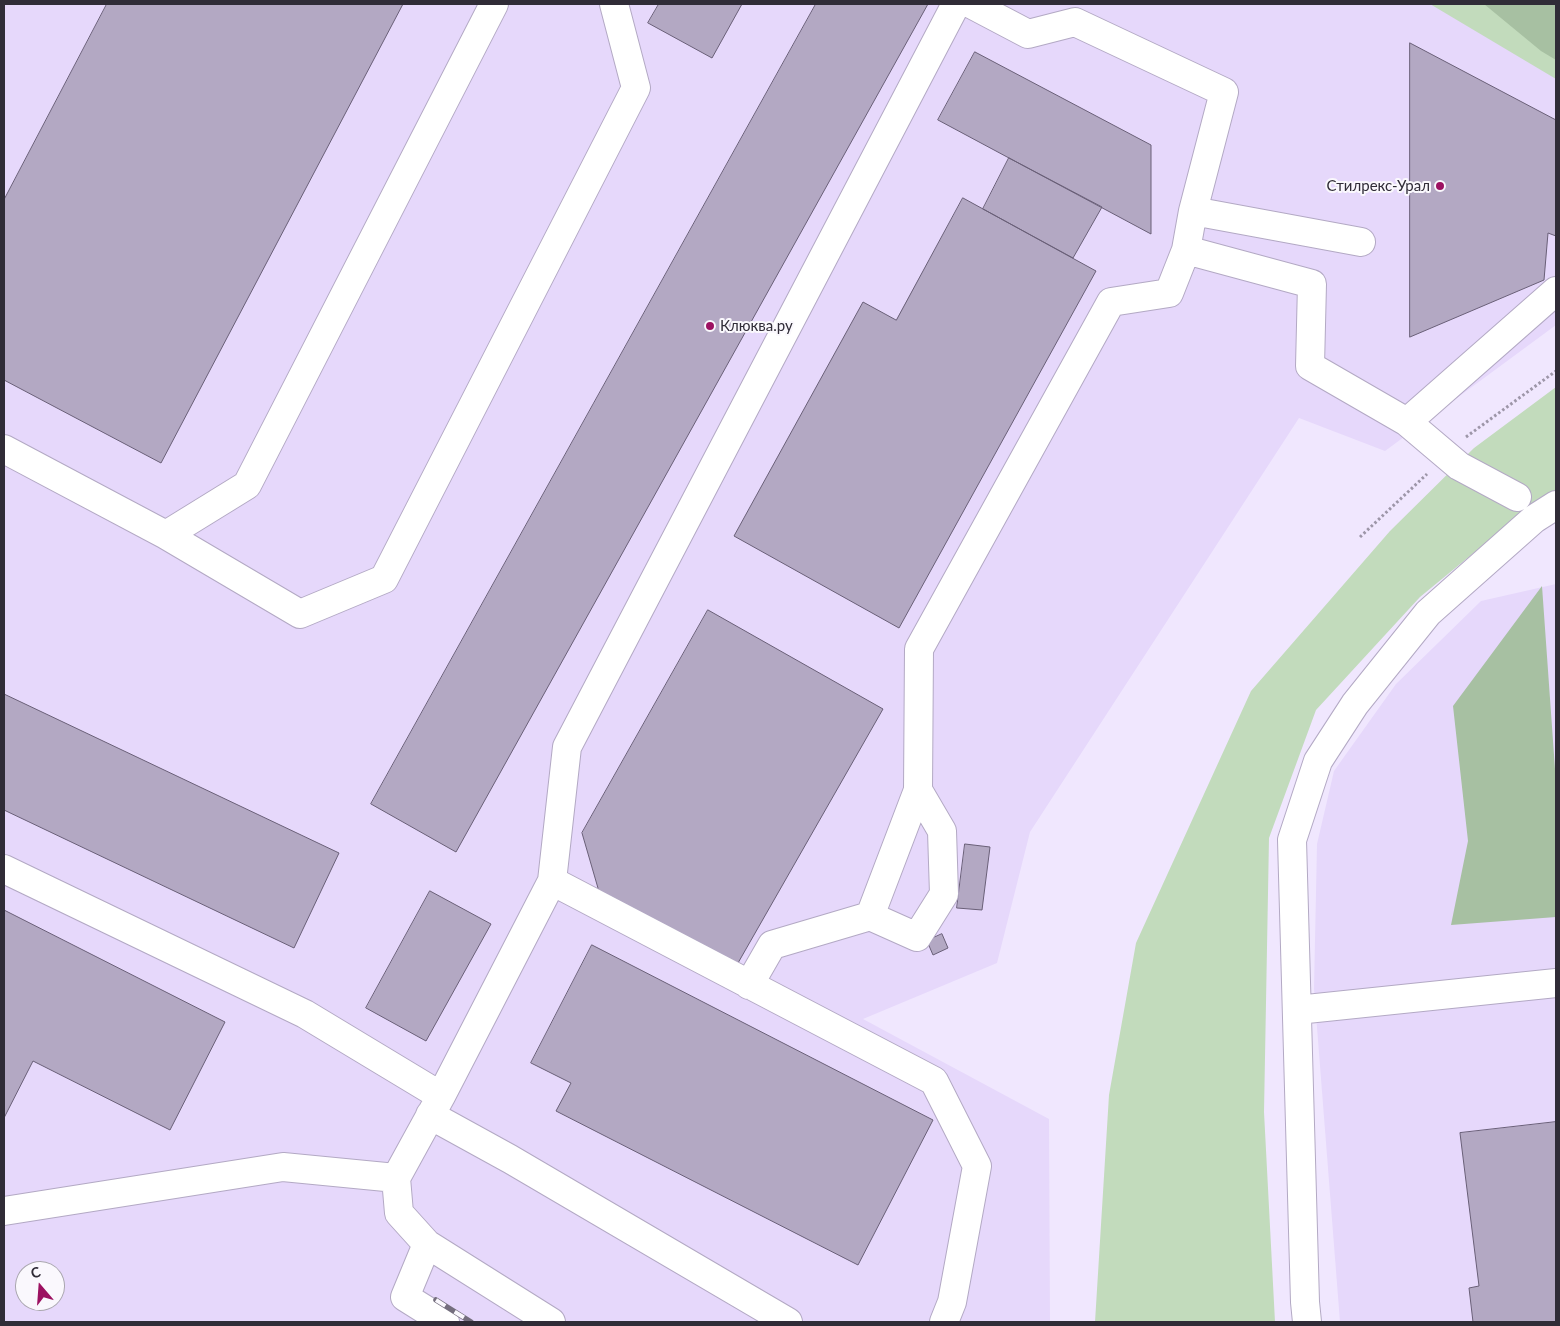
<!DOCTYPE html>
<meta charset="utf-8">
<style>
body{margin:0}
#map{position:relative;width:1560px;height:1326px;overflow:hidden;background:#f0e7fe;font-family:Lato,sans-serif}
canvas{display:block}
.frame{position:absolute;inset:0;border:5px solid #302c37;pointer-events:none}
.north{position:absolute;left:15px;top:1261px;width:50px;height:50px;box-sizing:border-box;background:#faf8fd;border:1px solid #a9a6ae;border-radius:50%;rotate:342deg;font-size:14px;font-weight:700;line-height:20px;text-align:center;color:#302c37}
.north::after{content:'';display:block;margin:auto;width:18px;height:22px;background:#9c1161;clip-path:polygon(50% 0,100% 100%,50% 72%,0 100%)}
</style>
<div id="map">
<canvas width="1560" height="1326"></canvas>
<div class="frame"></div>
<div class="north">С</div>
</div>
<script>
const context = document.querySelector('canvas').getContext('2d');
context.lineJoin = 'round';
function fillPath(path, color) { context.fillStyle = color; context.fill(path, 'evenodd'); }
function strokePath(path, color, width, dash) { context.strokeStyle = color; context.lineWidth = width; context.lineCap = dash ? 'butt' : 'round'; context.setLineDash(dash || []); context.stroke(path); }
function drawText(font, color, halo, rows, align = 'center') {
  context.font = font + ' Lato,sans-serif'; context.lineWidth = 4; context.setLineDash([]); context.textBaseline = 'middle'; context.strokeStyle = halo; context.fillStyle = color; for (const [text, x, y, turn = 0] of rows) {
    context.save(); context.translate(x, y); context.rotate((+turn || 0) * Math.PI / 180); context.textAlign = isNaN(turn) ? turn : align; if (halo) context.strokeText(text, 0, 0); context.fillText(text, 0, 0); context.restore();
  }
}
const built = new Path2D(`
 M4,4H1449L1556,72V325L1385,451L1299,418L1030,832L997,963L863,1019L1049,1119L1050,1322H4ZM25,1271H55V1301H25Z
 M1556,584V1322H1340L1314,989L1317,844L1334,771L1396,684L1481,601Z`);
const green = new Path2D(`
 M1430,4H1556V79Z
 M1556,387V490L1532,505L1420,597L1316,710L1269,838L1264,1112L1275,1322H1095L1109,1095L1136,943L1251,691L1390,531L1474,448Z`);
const forest = new Path2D(`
 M1484,4H1556V60L1541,51Z
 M1542,586L1556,783V917L1451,925L1468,841L1453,706Z`);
const building = new Path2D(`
 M107,4H403L161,463L4,380V200Z
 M659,4H742L712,58L648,23Z
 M816,4H928L456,852L371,804Z
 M1410,43L1556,120V236L1548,233L1544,280L1410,337Z
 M975,52L1151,145V234L938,120Z
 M1009,158L1102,207L1073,258L983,209Z
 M963,198L1096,271L899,628L734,536L863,302L896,320Z
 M708,610L883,709L734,970L600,895L582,833Z
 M4,694L339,853L294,948L4,810Z
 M965,844L990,847L982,910L957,908Z
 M430,891L491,924L426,1041L366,1008Z
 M4,910L225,1022L170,1130L33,1061L4,1118Z
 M942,934L948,948L933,955L927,941Z
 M592,945L933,1120L858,1265L556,1111L571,1083L531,1063Z
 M1556,1122V1322H1473L1469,1288L1479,1286L1460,1133Z`);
const path = new Path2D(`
 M1466,437L1556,371
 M1360,537L1427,474`);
const minor = new Path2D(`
 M971,4L1028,34L1075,22L1224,92L1193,211L1186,250L1312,284L1310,366L1407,422L1459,466L1517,497
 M1193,211L1361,242
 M1407,422L1556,291
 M4,449L166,535L247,485L494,4
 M166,535L300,614L384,579L636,88L614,4
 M4,869L305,1014L441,1096
 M552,881L934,1081L977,1166L952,1302L944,1322
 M870,916L918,790
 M749,985L772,945L870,916L917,937L944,894L942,831L918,790L919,649L1111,302L1169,293L1186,250
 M1297,1010L1556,983
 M430,1115L510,1159L788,1322
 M4,1211L283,1167L396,1178
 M427,1244L405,1297L445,1322
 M551,1322L427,1244L399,1213L396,1178L441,1096L552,881L567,747L956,4
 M1307,1322L1305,1302L1292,840L1318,761L1355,704L1428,613L1534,519L1556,505`);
const rail = new Path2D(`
 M436,1300L471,1322`);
const markers = [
 [1440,186,5,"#9c1161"],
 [710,326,5,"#9c1161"]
];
const poiNames = [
 ["Стилрекс-Урал",1430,186],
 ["Клюква.ру",720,326,"left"]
];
fillPath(built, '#e6d8fb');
fillPath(green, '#c2dbbc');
fillPath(forest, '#a7c0a2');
fillPath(building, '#b3a8c3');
strokePath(building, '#6a6078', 1);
strokePath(minor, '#b3a9c4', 30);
strokePath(path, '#9d96a8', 3, [2.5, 2.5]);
strokePath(minor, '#fff', 28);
strokePath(rail, '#746e7d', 5.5);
strokePath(rail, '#faf8fd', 4, [11]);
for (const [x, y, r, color] of markers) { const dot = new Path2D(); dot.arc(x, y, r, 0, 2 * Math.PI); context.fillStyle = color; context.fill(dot); strokePath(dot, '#faf8fd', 2); }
drawText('15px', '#302c37', '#faf8fd', poiNames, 'right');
</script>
